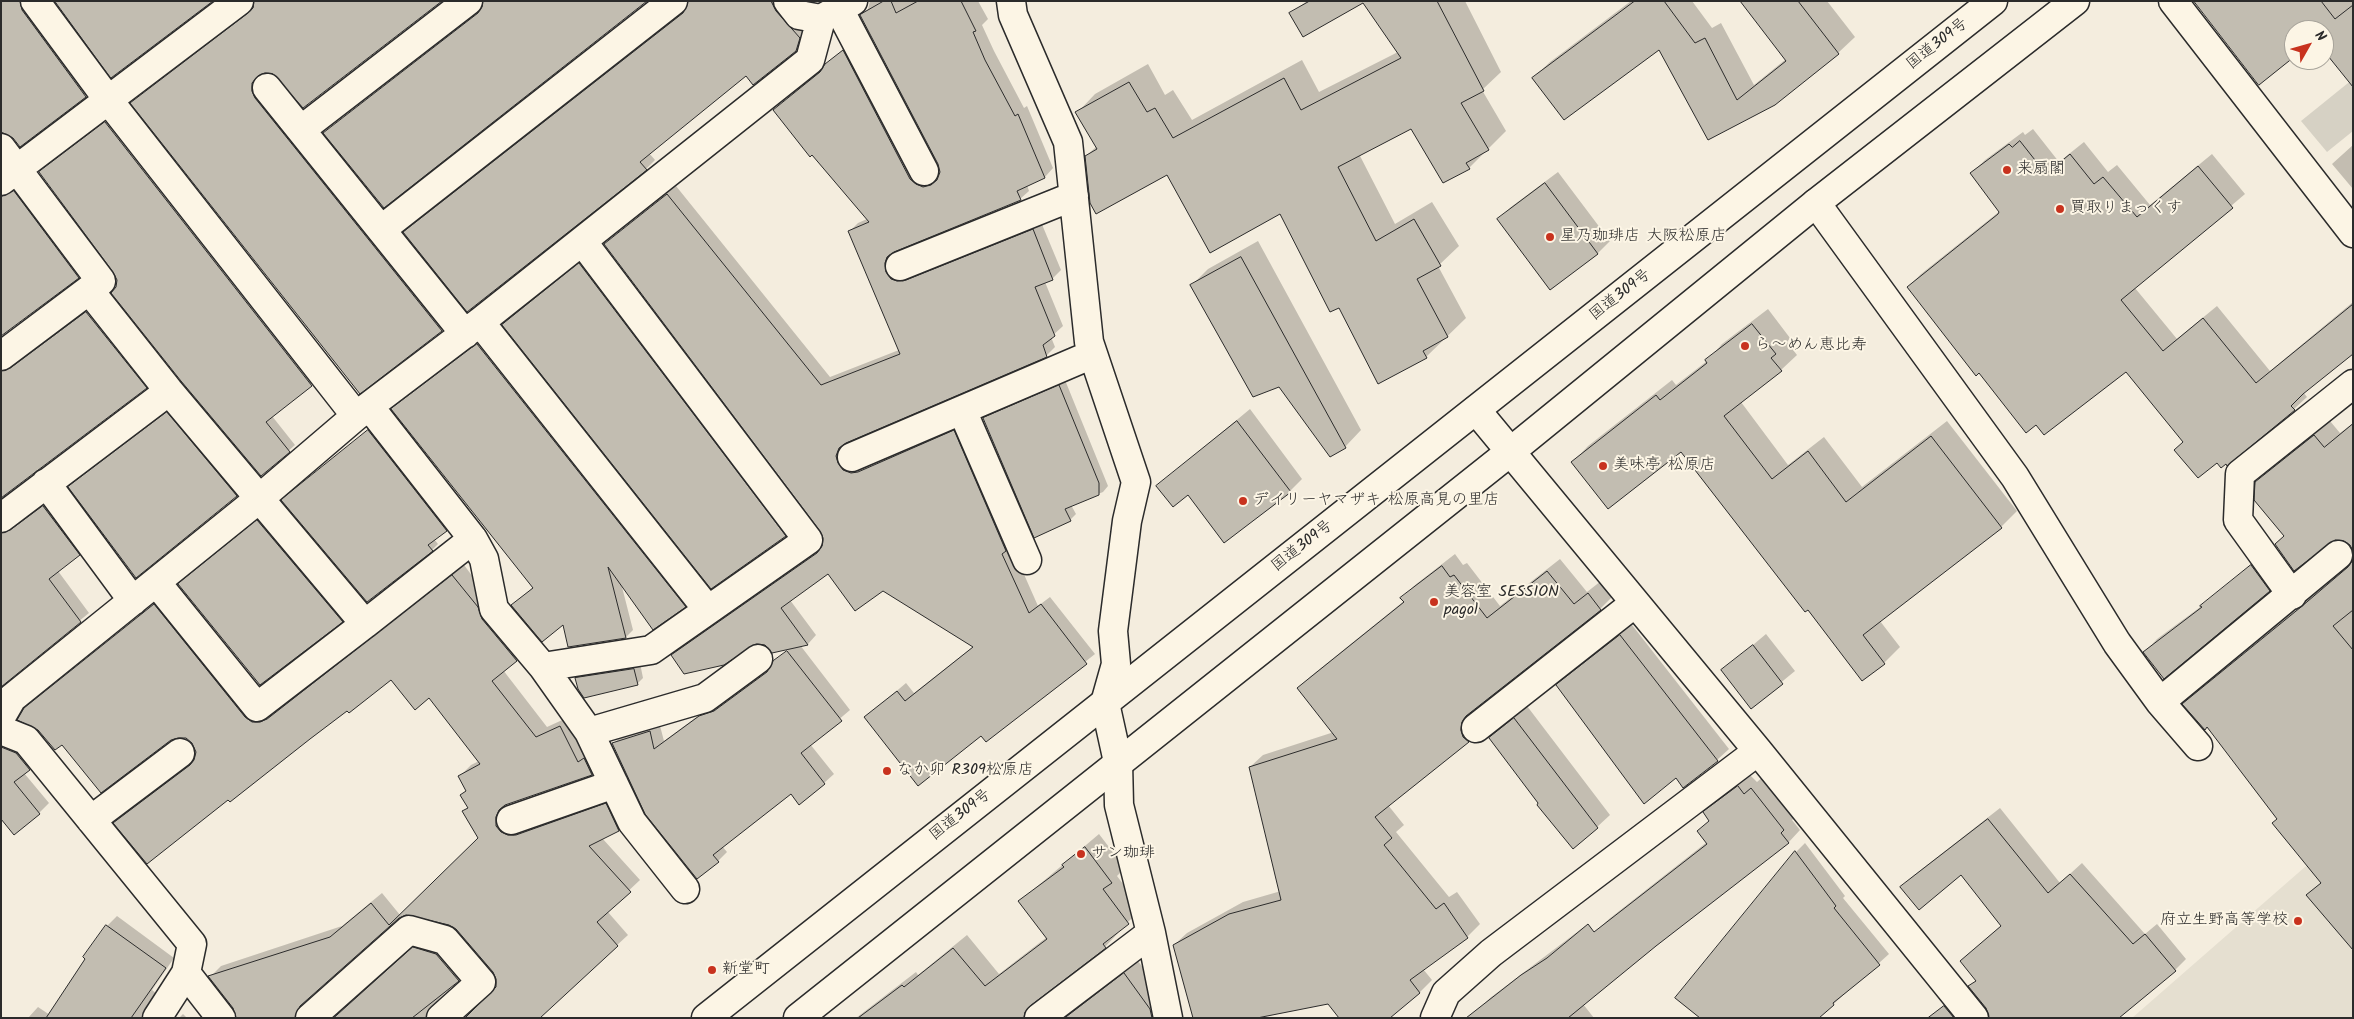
<!DOCTYPE html>
<meta charset="utf-8">
<style>
body{margin:0}
#map{position:relative;width:2354px;height:1019px;overflow:hidden;background:#f4edde;font-family:Kalam,sans-serif}
canvas{display:block}
.frame{position:absolute;inset:0;border:2px solid #2b2b2b;pointer-events:none}
.north{position:absolute;left:2284px;top:20px;width:50px;height:50px;box-sizing:border-box;background:#fcf5e5;border:1px solid #a8a49b;border-radius:50%;rotate:52deg;font-size:14px;font-weight:700;line-height:20px;text-align:center;color:#2b2b2b}
.north::after{content:'';display:block;margin:auto;width:18px;height:22px;background:#c8321e;clip-path:polygon(50% 0,100% 100%,50% 72%,0 100%)}
</style>
<div id="map">
<canvas width="2354" height="1019"></canvas>
<div class="frame"></div>
<div class="north">N</div>
</div>
<script>
const context = document.querySelector('canvas').getContext('2d');
context.lineJoin = 'round';
function fillPath(path, color) { context.fillStyle = color; context.fill(path, 'evenodd'); }
function strokePath(path, color, width, dash) { context.strokeStyle = color; context.lineWidth = width; context.lineCap = dash ? 'butt' : 'round'; context.setLineDash(dash || []); context.stroke(path); }
function drawText(font, color, halo, rows, align = 'center') {
  context.font = font + ' Kalam,"Klee One",sans-serif'; context.lineWidth = 4; context.setLineDash([]); context.textBaseline = 'middle'; context.strokeStyle = halo; context.fillStyle = color; for (const [text, x, y, turn = 0] of rows) {
    context.save(); context.translate(x, y); context.rotate((+turn || 0) * Math.PI / 180); context.textAlign = isNaN(turn) ? turn : align; if (halo) context.strokeText(text, 0, 0); context.fillText(text, 0, 0); context.restore();
  }
}
const built = new Path2D(`
 M2353,825V1018H2132Z`);
const green = new Path2D(`
 M2353,79V131L2327,152L2301,121Z`);
const shadow = new Path2D(`
 M1,1H31L94,87L20,145L7,132Z
 M645,1L325,133L483,9Z
 M689,1H785L808,29L805,41L795,50L746,74L649,153L655,160L646,169L468,310L405,232L687,9Z
 M870,1H978L988,19L982,25L994,51L1024,108L1027,106L1053,168L1045,177L1027,185L1029,191L1020,199L895,250L894,262L1041,222L1061,270L1052,279L1045,282L1063,326L1051,337L1055,347L1047,355L847,441L845,446L963,423L1011,545L1038,606L1050,597L1095,654L986,741L982,734L866,717L906,683L914,693L974,646L883,590L828,572L790,600L816,635L808,644L800,645L850,710L810,744L834,774L824,783L791,792L722,846L727,852L718,861L613,744L623,734L659,722L664,741L710,707L725,701L771,668L790,648L756,642L672,655L681,647L823,547L825,538L822,530L605,244L676,186L830,377L899,350L850,231L858,223L867,219L774,110L852,42L933,178L939,177L941,171L939,163L861,15L868,9Z
 M1307,1H1347L1291,13Z
 M1363,1H1465L1501,72L1482,90L1506,131L1469,168L1411,127L1359,154L1395,224L1432,202L1459,246L1438,266L1466,318L1426,357L1339,306L1280,212L1167,174L1086,156L1097,146L1077,113L1095,94L1148,64L1165,95L1173,90L1192,120L1302,60L1319,92L1398,52Z
 M1631,1H1692L1712,28L1721,23L1754,85L1786,59L1741,1H1827L1855,37L1838,53L1708,139L1660,48L1533,78L1550,62Z
 M2195,1H2353V64L2324,49V30H2294V56Z
 M254,8L274,72L261,73L260,81L450,321L360,392L132,103Z
 M112,117L317,379L272,416L295,445L261,475L117,287L118,279L115,271L40,172Z
 M2033,129L2059,162L2084,142L2108,172L2117,165L2150,205L2212,154L2245,194L2135,288L2177,339L2217,306L2270,371L2353,302V352L2303,392L2307,397L2294,409L2217,461L2126,370L2036,423L1980,371L1908,287L1921,274L2000,211L1972,173L1985,160L2023,132L2025,135Z
 M2353,145V189L2332,164Z
 M1558,172L1610,241L1598,253L1551,288L1499,219L1511,207Z
 M23,183L87,268L1,335V185Z
 M1258,241L1361,430L1345,447L1280,386L1192,285L1208,269Z
 M587,257L792,528L785,536L504,325Z
 M95,304L155,379L1,498V360L12,363L20,360Z
 M1768,309L1790,338L1787,342L1797,355L1781,370L1741,402L1788,465L1824,437L1862,487L1947,421L2017,511L2001,527L1880,621L1900,647L1884,663L1862,679L1682,450L1573,462L1588,446L1672,380L1676,385L1707,361L1722,344Z
 M485,338L692,599L685,606L621,583L633,630L626,637L564,623L513,605L533,587L393,409Z
 M1065,380L1108,486L1103,492L1071,505L1076,514L1070,520L984,418L990,412Z
 M175,405L244,487L236,495L70,487Z
 M1250,409L1302,479L1290,491L1188,493L1157,486Z
 M2330,421L2340,433L2353,423V548L2343,539L2285,536L2257,482L2272,467Z
 M374,425L452,524L434,539L438,544L432,550L289,494Z
 M52,498L88,546L58,571L89,613L8,679L1,690V522L12,525L21,522Z
 M265,514L348,614L342,621L186,578Z
 M1455,554L1463,565L1467,563L1500,606L1560,559L1587,592L1601,581L1613,596L1600,609L1474,708L1473,716L1481,729L1469,741L1388,805L1404,825L1396,832L1449,897L1457,892L1480,924L1467,937L1423,969L1432,980L1420,992L1329,1003L1174,945L1187,933L1243,902L1281,891L1250,767L1263,755L1334,732L1298,688L1311,676L1404,601L1402,598L1415,585Z
 M2264,554L2281,578L2269,590L2145,652L2157,639L2203,605Z
 M2353,562V948L2308,895L2322,882L2278,819L2208,726L2184,704L2199,689Z
 M464,565L527,649L503,670L547,727L571,716L602,763L592,774L507,804V814L617,793L629,819L618,830L602,838L640,880L607,911L628,935L538,1018H465L494,992L497,987V978L457,929L450,924L405,914L398,917L308,997L306,1002L305,1010L309,1018H237L234,1008L210,977L221,966L342,926L382,893L400,915L479,838L464,811L468,807L462,795L467,790L460,776L471,765L479,761L429,696L391,679L228,798L115,823L126,812L195,760L197,750L194,743L186,737L62,743L25,709L165,594L271,712L279,709Z
 M1632,625L1729,749L1717,760L1676,777L1558,685Z
 M1766,634L1795,671L1751,707L1722,671Z
 M640,663L643,678L637,684L576,678L582,672Z
 M1527,706L1610,815L1597,827L1540,803L1490,738Z
 M1,739L39,759L24,773L49,803L39,813L1,817Z
 M1750,775L1757,782L1764,776L1796,816L1792,820L1800,830L1788,843L1596,931L1609,919L1707,842L1698,831L1710,820L1704,813L1717,800Z
 M2000,808L2060,883L2082,863L2145,934L2157,924L2186,959L2175,970L1970,986L1977,980L1961,961L2002,925L1961,873L1901,887L1913,876Z
 M1099,834L1125,868L1117,876L1142,909L1117,932L1118,933L1105,947L1037,998V1006L1045,1018H856L916,972L918,975L967,935L999,974L1047,937L1020,901Z
 M1805,843L1845,896L1843,898L1889,954L1818,1018L1796,852Z
 M117,916L174,958L152,990L157,994L154,1018H28L38,1007L50,1015L107,926Z
 M1585,926L1620,971L1583,1004L1594,1018H1490L1482,1006L1490,998Z
 M425,937L469,969L437,1001L436,1010L440,1018H334Z
 M1138,961L1163,995L1165,1002L1151,1016L1148,1018H1062Z
 M1950,1001L1965,1018H1928Z
 M183,1014L187,1018H179Z`);
const building = new Path2D(`
 M1,1H20L22,10L86,97L20,147L13,138L1,132Z
 M55,1H213L111,78Z
 M254,1H442L303,108L273,74L265,73L258,76L252,83V91L255,98L442,331L360,394L130,103L248,13L253,8Z
 M483,1H647L384,208L323,133L478,13L482,7Z
 M688,1H771L776,11L800,38L796,51L753,85L746,76L640,162L647,170L467,312L403,232L683,13Z
 M884,1H891L896,13L918,1H961L976,31L973,32L985,60L1015,116L1018,114L1045,178L1017,191L1021,200L894,252L887,257L885,263L886,272L891,279L897,281L906,280L1033,229L1053,280L1035,287L1055,336L1043,345L1047,357L846,443L839,448L836,456L838,463L843,470L851,473L858,472L954,430L1006,551L1002,554L1029,613L1041,604L1087,664L986,742L981,736L918,786L864,717L897,691L905,701L973,647L883,591L855,611L828,574L781,608L808,645L772,653L765,645L756,644L724,665L684,674L671,655L817,553L822,546L823,538L820,531L604,244L667,194L821,385L900,354L848,231L869,222L812,155L810,157L773,110L820,72L825,64L843,50L910,179L916,184L923,187L931,185L937,180L940,172L938,164L860,15Z
 M1310,1H1437L1484,91L1461,103L1489,150L1466,163L1470,169L1443,183L1411,129L1338,167L1376,241L1414,219L1441,266L1417,279L1448,337L1423,351L1427,358L1378,384L1339,308L1330,312L1280,214L1210,253L1167,175L1096,214L1090,203L1085,156L1097,149L1075,112L1129,82L1147,112L1155,108L1173,138L1284,78L1301,110L1401,58L1363,3L1303,37L1289,13Z
 M1635,1H1664L1695,43L1705,38L1737,100L1786,61L1740,1H1798L1839,54L1775,105L1708,140L1659,50L1564,120L1532,78Z
 M2194,1H2321L2335,19L2353,5V87L2324,51V30H2294V57L2259,85Z
 M105,122L312,386L266,422L290,452L261,476L181,381L111,293L116,287L117,280L113,272L39,172Z
 M2020,141L2046,174L2070,154L2094,184L2103,177L2137,217L2198,166L2233,208L2121,300L2163,351L2203,318L2256,383L2353,304V354L2303,394L2291,406L2295,410L2227,466L2226,464L2221,468L2217,463L2198,478L2174,450L2183,442L2126,372L2044,435L2036,425L2026,433L1979,373L1976,376L1907,287L1998,214L1999,212L1970,173L2009,144L2012,147Z
 M1545,183L1598,254L1550,290L1497,219Z
 M14,191L79,278L1,336V197Z
 M1241,257L1346,448L1330,457L1279,387L1253,397L1190,285Z
 M579,263L786,536L711,589L502,325Z
 M86,312L147,388L1,498V371L10,368Z
 M1752,324L1776,354L1771,358L1782,371L1724,416L1772,479L1808,451L1846,502L1931,436L2002,528L1863,635L1885,664L1862,681L1808,610L1805,612L1681,452L1608,509L1571,462L1656,395L1660,400L1707,363L1705,360Z
 M477,344L686,607L653,630L608,567L626,638L568,647L563,625L542,642L511,605L533,588L391,409Z
 M1059,385L1099,483V495L1065,509L1071,521L1034,538L983,418Z
 M167,412L237,496L136,578L68,487Z
 M1237,421L1291,492L1224,543L1188,495L1173,507L1156,486Z
 M2353,424V551L2350,545L2344,541L2335,540L2294,571L2275,544L2284,536L2254,500L2255,482L2314,435L2324,447Z
 M368,430L447,531L428,545L433,551L367,602L281,500Z
 M43,506L80,555L49,579L81,622L1,687V533L10,530Z
 M257,520L343,622L260,685L178,584Z
 M2353,560V610L2333,626L2353,650V950L2306,895L2321,883L2272,823L2277,819L2207,727L2205,730L2182,704L2301,607L2348,567Z
 M2251,565L2270,591L2164,679L2143,652L2202,607L2200,606Z
 M1442,566L1450,577L1454,575L1487,618L1547,571L1574,604L1588,593L1601,610L1466,716L1462,722L1461,730L1463,737L1469,742L1375,817L1392,838L1384,845L1436,909L1444,903L1468,938L1410,980L1420,993L1390,1018H1339L1328,1004L1257,1018H1193L1173,945L1229,914L1281,900L1249,767L1337,739L1297,688L1404,602L1400,598Z
 M452,575L478,607L482,619L517,661L492,681L536,737L560,726L578,762L584,758L592,775L505,805L499,810L496,817V826L501,832L508,835H516L606,803L619,831L589,846L631,892L597,922L618,946L540,1018H465L496,987V979L493,972L456,929L449,925L406,915L399,918L300,1006L295,1018H236L233,1008L208,976L330,937L371,903L389,925L478,838L462,811L468,808L460,795L466,791L458,776L480,764L429,698L415,710L391,680L349,713L347,711L310,739L230,802L228,800L147,864L113,823L190,765L194,760L196,752L192,743L186,738H178L171,740L101,793L62,745L55,750L38,730L17,720L24,708L154,604L245,717L252,722H260L267,719Z
 M1620,635L1718,761L1683,788L1676,778L1644,804L1556,685Z
 M1753,645L1783,684L1751,709L1721,670Z
 M787,651L842,721L801,753L825,784L799,805L791,794L713,855L719,862L697,879L645,814L612,743L650,731L654,749L699,716L714,711L767,672L773,661Z
 M634,669L638,685L584,698L578,689L575,678Z
 M1514,718L1598,828L1573,849L1537,805L1538,803L1489,738Z
 M1,747L16,753L30,770L14,782L40,814L14,835L1,819Z
 M1738,786L1744,794L1751,788L1784,830L1781,833L1789,843L1656,946L1568,1018H1466L1521,975L1547,958L1588,924L1594,932L1707,844L1697,831L1709,821L1703,812Z
 M1988,819L2048,893L2070,874L2133,944L2145,934L2176,971L2119,1018H1989L1986,1008L1968,986L1976,981L1960,961L2001,926L1961,875L1919,910L1900,887Z
 M1085,847L1112,883L1103,889L1129,924L1103,944L1106,948L1030,1006L1025,1012L1024,1018H858L902,985L904,987L953,948L985,986L1047,939L1018,901L1064,867L1062,865Z
 M1795,851L1836,906L1834,908L1880,965L1833,1003L1834,1005L1819,1018H1700L1675,998Z
 M106,925L166,968L131,1018H46L85,959L83,957Z
 M413,947L436,954L459,981L412,1018H334Z
 M1124,973L1150,1009L1152,1018H1065Z
 M1944,1006L1954,1018H1928Z`);
const street = new Path2D(`
 M35,1L109,101L356,416
 M788,1L799,15L821,19
 M1011,1L1013,15L1068,142L1089,342L1136,482L1127,521L1113,631L1116,664L1105,703L1118,762L1119,805L1151,933L1168,1018
 M2173,1L2353,233
 M839,9L924,171
 M267,88L465,334
 M302,129L468,1
 M1,148L101,281L89,290L169,391L365,624L473,539
 M1,181L239,1
 M1816,203L2015,477L2117,643L2160,702L2198,746
 M382,229L673,1
 M900,266L1074,196
 M480,322L708,610
 M1,356L89,290
 M369,406L473,539L484,559L494,609L543,667L589,732L632,822L685,889
 M962,410L1027,560
 M1476,410L1758,751L1974,1018
 M852,457L1093,354
 M46,483L133,601
 M1,518L169,391
 M156,582L257,707L365,624
 M2292,595L2238,520L2240,474L2353,384
 M543,667L651,650L808,540L582,241
 M2160,702L2338,555
 M1,717L12,698L260,498L356,416L480,322L810,60L821,19L853,1
 M1476,728L1635,603
 M1,730L26,740L192,944L186,973L221,1018
 M589,732L705,698L758,659
 M91,820L180,753
 M511,820L614,784
 M157,1018L186,973
 M310,1018L409,930L445,940L481,982L441,1018
 M1039,1018L1151,933
 M1435,1018L1446,993L1491,953L1758,751`);
const highway = new Path2D(`
 M706,1018L1993,1
 M798,1018L1510,452L1816,203L2075,1`);
const markers = [
 [2007,170,5,"#c8321e"],
 [2060,209,5,"#c8321e"],
 [1550,237,5,"#c8321e"],
 [1745,346,5,"#c8321e"],
 [1603,466,5,"#c8321e"],
 [1243,501,5,"#c8321e"],
 [1434,602,5,"#c8321e"],
 [887,771,5,"#c8321e"],
 [1081,854,5,"#c8321e"],
 [2298,921,5,"#c8321e"],
 [712,970,5,"#c8321e"]
];
const streetNames = [
 ["国道309号",1938,45,-38],
 ["国道309号",1621,296,-38],
 ["国道309号",1303,547,-38],
 ["国道309号",961,816,-38]
];
const poiNames = [
 ["来扇閣",2017,170],
 ["買取りまっくす",2070,209],
 ["星乃珈琲店 大阪松原店",1560,237],
 ["ら～めん恵比寿",1755,346],
 ["美味亭 松原店",1613,466],
 ["デイリーヤマザキ 松原高見の里店",1253,501],
 ["美容室 SESSION",1444,593],
 ["pagol",1444,611],
 ["なか卯 R309松原店",897,771],
 ["サン珈琲",1091,854],
 ["府立生野高等学校",2288,921,"right"],
 ["新堂町",722,970]
];
fillPath(built, '#e5dfd0');
fillPath(green, '#d6d1c4');
fillPath(shadow, '#0003');
fillPath(building, '#c2bdb1');
strokePath(building, '#2b2b2b', 1);
strokePath(street, '#2b2b2b', 31);
strokePath(highway, '#2b2b2b', 31);
strokePath(street, '#fcf5e5', 28);
strokePath(highway, '#fcf5e5', 28);
for (const [x, y, r, color] of markers) { const dot = new Path2D(); dot.arc(x, y, r, 0, 2 * Math.PI); context.fillStyle = color; context.fill(dot); strokePath(dot, '#fcf5e5', 2); }
drawText('16px', '#2b2b2b', '#fcf5e5', streetNames);
drawText('16px', '#2b2b2b', '#fcf5e5', poiNames, 'left');
</script>
